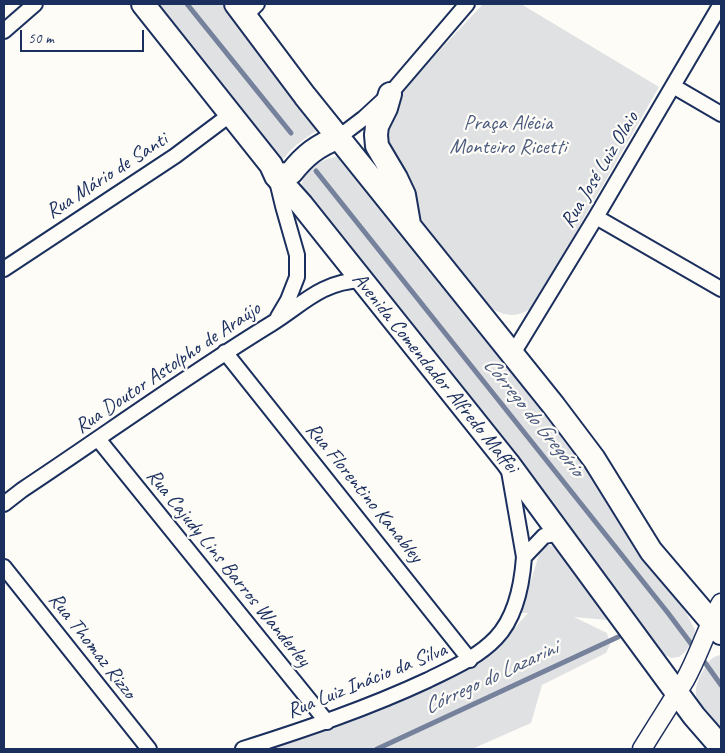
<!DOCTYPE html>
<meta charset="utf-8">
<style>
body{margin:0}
#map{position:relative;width:725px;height:753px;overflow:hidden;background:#fdfcf7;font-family:Caveat,sans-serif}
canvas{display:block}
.frame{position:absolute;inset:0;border:5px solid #1b2f5e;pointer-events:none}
.scale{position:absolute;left:20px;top:30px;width:124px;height:22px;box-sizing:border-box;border:2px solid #1b2f5e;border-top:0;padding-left:6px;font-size:15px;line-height:18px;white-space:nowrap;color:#1b2f5e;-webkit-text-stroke:4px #fdfcf7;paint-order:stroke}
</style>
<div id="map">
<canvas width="725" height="753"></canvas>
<div class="frame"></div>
<div class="scale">50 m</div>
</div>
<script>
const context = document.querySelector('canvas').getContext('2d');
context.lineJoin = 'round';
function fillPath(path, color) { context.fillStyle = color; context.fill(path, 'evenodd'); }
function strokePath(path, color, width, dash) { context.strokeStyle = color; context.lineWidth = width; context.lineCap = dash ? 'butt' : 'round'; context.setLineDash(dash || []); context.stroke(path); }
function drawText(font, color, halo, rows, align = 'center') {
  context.font = font + ' Caveat,sans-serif'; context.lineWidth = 4.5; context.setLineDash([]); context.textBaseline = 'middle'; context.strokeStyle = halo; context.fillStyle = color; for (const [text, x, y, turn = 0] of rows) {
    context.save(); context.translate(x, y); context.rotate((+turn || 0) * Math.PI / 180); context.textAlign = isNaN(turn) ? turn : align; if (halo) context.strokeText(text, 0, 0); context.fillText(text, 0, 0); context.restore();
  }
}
const green = new Path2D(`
 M151,4H227L316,126V131C304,139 293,146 284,158L281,159L269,149Z
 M483,4H521L659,87L533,307C518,318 505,317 489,307L424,226L418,218L411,184L397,159L389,152L382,126L396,97Z
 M341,156L477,322L605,492L632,544L655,575L682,605L695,630L694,638L686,651L679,657L671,658L657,650L301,192C300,170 322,158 341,156Z
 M546,544L556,547L618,621L574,617L607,633L610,645L606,653L542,685L531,723L472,749H260L328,729L470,665L503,641L528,613H521L541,548Z
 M721,655V734C703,710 685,700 704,669C708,662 712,656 721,655Z`);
const stream = new Path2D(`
 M187,4L291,133
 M316,171L668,613L695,649
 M701,657L721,685
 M377,749L618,637`);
const minor = new Path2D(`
 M245,16L257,4
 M4,31L35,4
 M673,86L721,114
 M339,137L364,118L390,94L467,4
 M277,181L283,206L297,255V277L288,300L278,317
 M596,217L721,289
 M4,269L175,156L231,114
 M225,352L470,660
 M512,355L596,217L721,4
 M98,439L327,722
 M4,504L22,490C105,435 186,376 271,324C303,304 321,282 361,280
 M524,557L544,536L561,533
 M4,567L149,749
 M243,749C306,729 368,708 428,680C452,668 477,658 496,638C516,617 522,585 524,557L509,471`);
const tertiary = new Path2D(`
 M642,749C656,726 671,703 685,680C699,655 707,627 721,603`);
const primary = new Path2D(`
 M143,4L271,165L276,176L302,205L508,463L694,716L721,747
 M236,4L305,96L554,406L594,459L651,551L721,633
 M390,94L386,108L377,126L376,135L377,146L396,178L404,195L409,224
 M276,176L291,173C305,155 317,146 339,137`);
const parkNames = [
 ["Praça Alécia",508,123],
 ["Monteiro Ricetti",508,147]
];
const streetNames = [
 ["Rua José Luiz Olaio",600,170,-59],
 ["Rua Mário de Santi",107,176,-33],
 ["Rua Doutor Astolpho de Araújo",168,368,-34],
 ["Avenida Comendador Alfredo Maffei",435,373,51],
 ["Rua Florentino Kanabley",364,493,51],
 ["Rua Cajudy Lins Barros Wanderley",228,568,51],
 ["Rua Thomaz Rizzo",92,646,52],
 ["Rua Luiz Inácio da Silva",367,681,-22]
];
const waterNames = [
 ["Córrego do Gregório",533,417,51],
 ["Córrego do Lazarini",491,678,-25]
];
fillPath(green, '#e0e1e3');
strokePath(stream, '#76819c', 5);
strokePath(minor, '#1b2f5e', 18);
strokePath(tertiary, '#1b2f5e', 21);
strokePath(primary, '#1b2f5e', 26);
strokePath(minor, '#fdfcf7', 14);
strokePath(tertiary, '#fdfcf7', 18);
strokePath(primary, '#fdfcf7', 22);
drawText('21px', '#4c5c7f', '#fdfcf7', parkNames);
drawText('21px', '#1b2f5e', '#fdfcf7', streetNames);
drawText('italic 22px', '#49587d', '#fdfcf7', waterNames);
</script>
